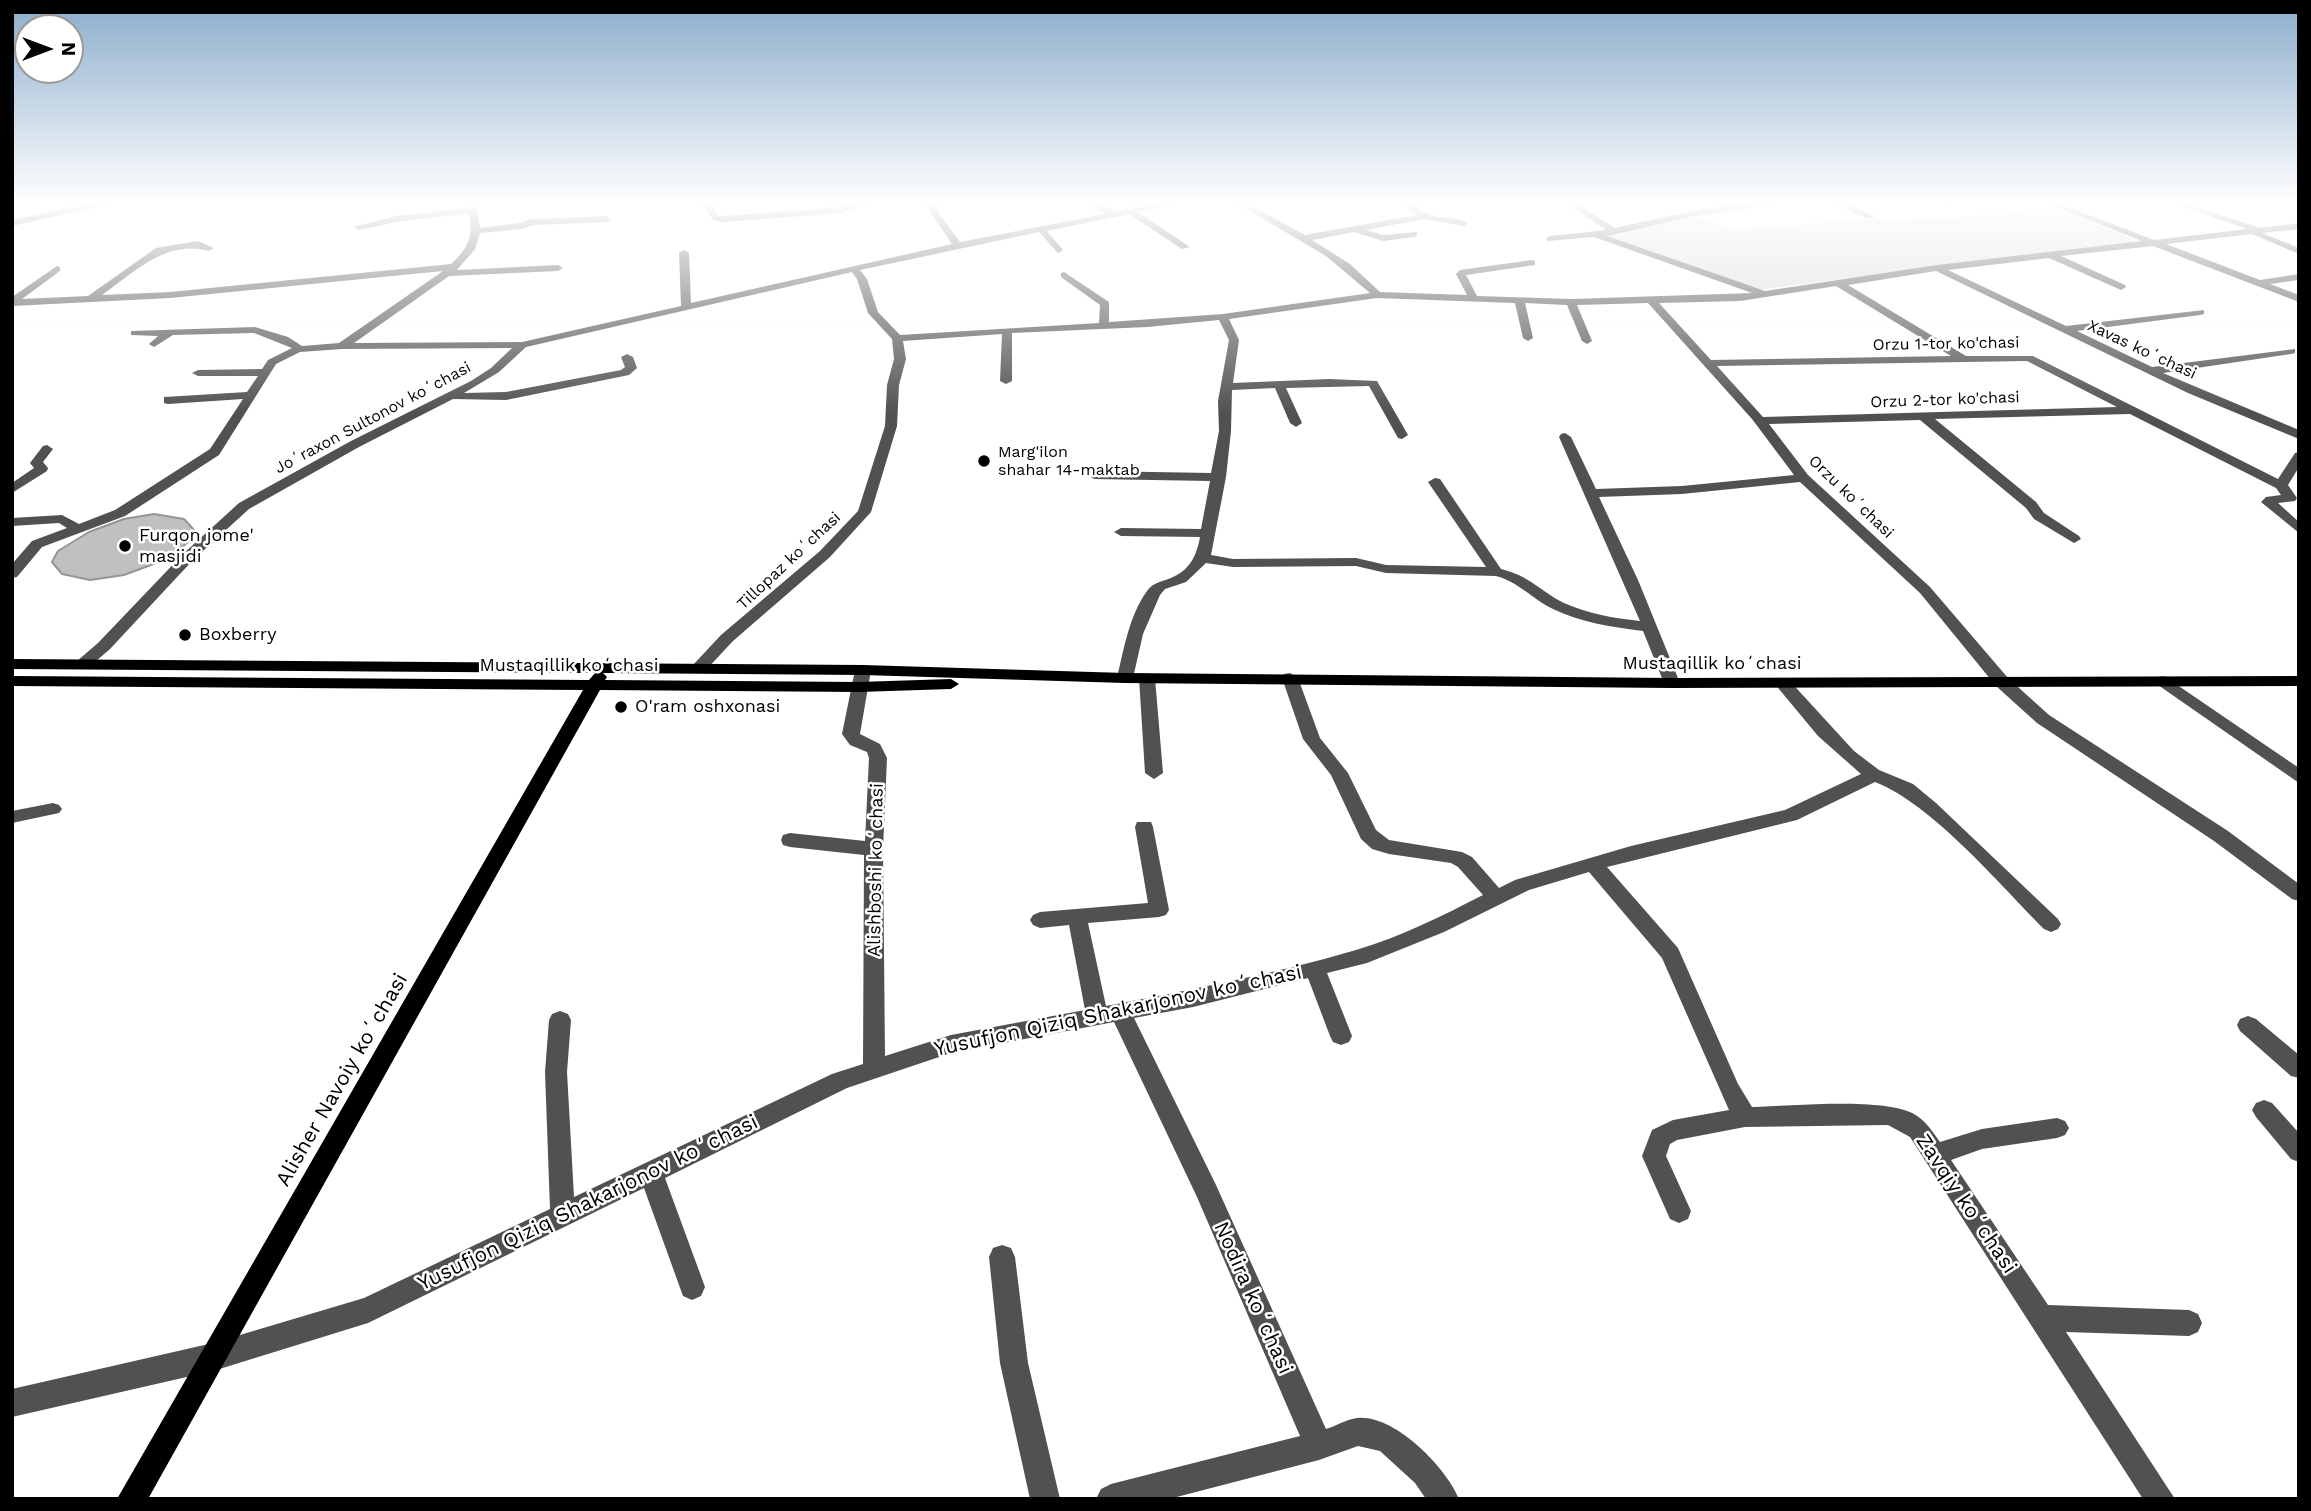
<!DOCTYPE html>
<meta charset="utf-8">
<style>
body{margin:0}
#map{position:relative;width:2311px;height:1511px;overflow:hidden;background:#fff;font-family:"Work Sans",sans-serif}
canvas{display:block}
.frame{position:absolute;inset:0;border:14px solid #000;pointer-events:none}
.north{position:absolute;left:14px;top:14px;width:70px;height:70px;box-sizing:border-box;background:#fff;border:2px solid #999;border-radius:50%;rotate:90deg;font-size:19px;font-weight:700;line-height:28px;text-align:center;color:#000}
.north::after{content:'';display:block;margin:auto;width:24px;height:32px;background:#000;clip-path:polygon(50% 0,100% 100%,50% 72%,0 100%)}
</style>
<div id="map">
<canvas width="2311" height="1511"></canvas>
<div class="frame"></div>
<div class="north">N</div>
</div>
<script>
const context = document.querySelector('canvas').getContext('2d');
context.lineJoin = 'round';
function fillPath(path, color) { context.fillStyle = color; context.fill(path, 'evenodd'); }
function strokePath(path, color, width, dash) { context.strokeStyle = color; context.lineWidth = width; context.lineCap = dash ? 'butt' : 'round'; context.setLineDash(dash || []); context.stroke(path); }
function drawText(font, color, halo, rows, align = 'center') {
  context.font = font + ' "Work Sans",sans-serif'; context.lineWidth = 5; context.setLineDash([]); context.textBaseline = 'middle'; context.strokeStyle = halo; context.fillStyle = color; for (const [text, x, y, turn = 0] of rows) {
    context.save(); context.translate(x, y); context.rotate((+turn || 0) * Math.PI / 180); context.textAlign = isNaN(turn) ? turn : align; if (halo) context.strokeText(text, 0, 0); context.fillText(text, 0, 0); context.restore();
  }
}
const green = new Path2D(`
 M2052,208L2140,241L1756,290L1602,236L1696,217L1731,230L1846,221L1981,216Z`);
const building = new Path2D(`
 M154,514L184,519L195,531L190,540L179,550L159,562L124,575L90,580L62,574L52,562L58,551L89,532L124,519Z`);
const minor = new Path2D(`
 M105,201H121L12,226V220Z
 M333,201H356L337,204Z
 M372,201H395L376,204Z
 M467,201H475L480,228L520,223L531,219L607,216L611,219L607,222L533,225L522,229L480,233L475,249L457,270L558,265L563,268L558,271L449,276L354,343L522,342L681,306L679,253L684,250L689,253L691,303L952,244L930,212L926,201H934L938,212L960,242L1105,214L1085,201H1095L1114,212L1169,201H1186L1138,212L1190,247L1182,249L1129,214L1047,231L1063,250L1058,253L1039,232L860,270L867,279L878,312L900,335L1099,323L1100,305L1061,277V273L1064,272L1109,302V322L1223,314L1370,293L1326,256L1233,201H1243L1305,235L1417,215L1401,201C1413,201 1419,211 1430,215C1443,220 1457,215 1468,223L1464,226L1424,219L1366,230L1384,235L1417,232V236L1414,237L1383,241L1354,232L1312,240L1350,264L1380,292L1467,295L1456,274L1460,270L1532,260L1535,261V265L1466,275L1477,296L1572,299L1752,293L1594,237L1547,241V237L1550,236L1606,230L1563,201H1573L1615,228C1673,215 1731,201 1791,201L1696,216L1607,236L1765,291L1937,265L2142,241L2041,201H2053L2154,240L2247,229L2167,201H2179L2260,228L2299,223V229L2262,233L2299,248V254L2252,234L2166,244L2260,280L2299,274V280L2270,284L2299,295V302L2153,246L2061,256L2125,285L2126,287L2121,290L2049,258L1948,270L2066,326L2204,310V314L2200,315L2077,331L2152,367L2295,349V353L2291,354L2163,373L2299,430V439L2188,393L1936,271L1848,285L1966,356H2033L2278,479L2295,453L2299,452V467L2288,485L2297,498L2295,501L2278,503L2299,522V533L2261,502L2266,497L2281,495L2276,488L2130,414L1935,419L2036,502L2044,513L2079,536L2081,539L2074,543L2034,519L2026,508L1920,420L1769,424L1808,475L1930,587L2008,678L2049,715L2228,831L2299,884V901L2292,899L2214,841L2037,723L1996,686L1920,593L1800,482L1682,494L1599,497L1638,580L1680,683L1678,687L1672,688L1664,683L1643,631C1612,627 1582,623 1553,609C1532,599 1519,582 1496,576L1386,573L1356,566L1233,567L1206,563L1186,582L1165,589L1160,595L1143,634L1133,678L1125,683L1119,682L1117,678C1124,649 1129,616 1147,591C1154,581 1164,582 1175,576C1191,568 1197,554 1200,537L1121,536L1114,532L1121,528L1201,529L1210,481L1094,479L1087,475L1094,471L1211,473L1219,431L1218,401L1229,340L1219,320L1147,327L1012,333V381L1006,384L1000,381L1002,334L903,341L906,359L899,385L897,426L871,512L830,557L733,641L704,672H692L690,669L692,666L721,635L820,551L858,511L885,426L887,385L894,359L892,339L868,313L857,279L852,272L526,347L499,372L464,393L506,392L621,370L625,367L621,357L627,354L633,357L637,368L629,375L506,400L453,399L359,447L249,509L193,560L110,649L89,667H77L75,664L77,661L98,643L183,554L239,503L351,441L471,381L491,368L512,348L342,349L300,352L276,364L219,455L125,516L42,547L17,577L12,578V564L32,541L67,528L59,523L12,526V518L62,515L79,524L115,510L210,449L243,399L168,404L164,403V397L247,392L258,376H198L192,373L198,370L262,369L268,360L292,348L254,333L173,335L154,347L149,344L158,336L131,335V331L255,327L288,337L302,346L339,343L443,271L170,298L12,306V297L57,266L60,267V271L22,299L88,296L156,248L198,241L214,248L209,251C167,239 134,272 102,295L170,292L451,264C468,249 474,235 469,213L396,222L359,230L354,227L396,216L468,208ZM1836,286L1951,356L1711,360L1659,303L1740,301ZM1377,298L1515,303L1523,338L1528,341L1533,338L1525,303L1567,305L1582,341L1587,344L1592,341L1577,305L1648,303L1752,419L1794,475L1682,486L1596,489L1571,437L1565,433L1561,434L1559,437L1640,621C1613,618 1589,614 1564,603C1540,591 1530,576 1501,569L1440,479L1435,478L1428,482L1486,567L1386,565L1356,558L1233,559L1211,555L1226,477L1231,431L1232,390L1275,388L1290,423L1296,427L1302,423L1286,388L1369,386L1398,438L1402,439L1408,435L1377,381L1329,379L1233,383L1239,340L1229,319ZM2027,361L2117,407L1763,417L1717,366Z
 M700,201H708L719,216H724L841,207L861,201H873L842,213L724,222L713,220Z
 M1831,201H1842L1875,217L1868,219Z
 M1940,201H1951V202L1947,205Z
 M47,445L53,449L43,462L48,468L47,471L12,493V483L34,468L30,463L43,446Z
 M863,665L871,670L860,734L880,744L887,758L883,849L885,1056L951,1035L1085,1010L1069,925L1040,928L1033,925L1030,920L1033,915L1040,912L1148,903L1135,827L1137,822H1151L1153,827L1169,910L1166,915L1159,917L1088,923L1106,1006C1189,990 1274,974 1356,950C1400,937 1442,916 1483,895L1458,867L1451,863L1389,854L1372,849L1361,839L1331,775L1303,739L1282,678L1284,674L1290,673L1298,678L1320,738L1348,773L1376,830L1389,840L1462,852L1472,857L1499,888L1515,880L1631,846L1785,810L1861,774L1818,736L1774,683L1782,678L1788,679L1854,751L1879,770L1913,784L1936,803L2058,919L2061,924L2058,929L2051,932L2044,929C2000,885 1932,804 1875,782L1797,820L1607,867L1678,948L1738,1084L1752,1107C1791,1106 1883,1097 1914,1114C1926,1121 1932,1131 1940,1142L1982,1129L2057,1118L2065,1121L2069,1128L2065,1135L2057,1138L1982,1149L1951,1160L2048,1305L2189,1310L2198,1314L2202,1323L2198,1332L2189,1336L2066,1332L2175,1499H2143L1910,1137L1888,1125L1745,1127L1677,1140L1670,1144L1666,1156L1691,1211L1688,1219L1679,1223L1670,1219L1642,1156L1652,1130L1673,1120L1729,1110L1662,958L1589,872L1529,890L1444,932L1367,963L1327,973L1352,1036L1349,1042L1341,1045L1333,1042L1330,1036L1308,978L1193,1007L1134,1018L1216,1185L1326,1429C1336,1426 1347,1419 1357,1418C1394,1414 1446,1467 1459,1499H1426L1415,1483L1380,1451L1358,1446L1319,1460L1169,1499H1096L1101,1489L1111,1484L1300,1436L1197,1197L1114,1022L951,1053L847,1088L665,1178L705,1287L701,1296L692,1300L683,1296L644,1188L368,1323L213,1371L12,1417V1389L213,1343L364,1298L550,1209L545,1072L549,1020L552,1014L560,1011L568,1014L571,1020L567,1072L574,1197L832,1074L863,1064L864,855L790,847L783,845L781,840L783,835L790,833L865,841L869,758L867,752L850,745L842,734L855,670Z
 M1147,673L1155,678L1163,773L1154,779L1145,773L1139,678Z
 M2164,676L2299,768V783L2158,685L2156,681L2158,677Z
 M53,803L59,805L62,809L59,813L12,823V811Z
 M2248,1016L2256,1019L2299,1055V1078L2291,1076L2240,1031L2237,1025L2240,1019Z
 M2264,1100L2272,1103L2299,1133V1162L2291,1159L2256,1117L2252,1110L2256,1103Z
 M1002,1245L1011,1248L1015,1257L1028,1363L1060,1499H1030L1000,1363L989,1257L993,1248Z`);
const major = new Path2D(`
 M12,659L863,665L1125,673L1672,678L2299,676V686L1672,688L1125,683L863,675L603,673L607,677L605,680L858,682L951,679L959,684L951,689L858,692L600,690L148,1499H117L583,690L12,686V676L589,680L595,673L12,669Z`);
const markers = [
 [984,461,7,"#000"],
 [125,546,7,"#000"],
 [185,635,7,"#000"],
 [621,707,7,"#000"]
];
const farStreetnames = [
 ["Orzu 1-tor ko'chasi",1946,344,-1],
 ["Xavas koʻchasi",2142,350,25],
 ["Orzu 2-tor ko'chasi",1945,400,-2],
 ["Joʻraxon Sultonov koʻchasi",373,418,-28],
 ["Orzu koʻchasi",1851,497,44],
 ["Tillopaz koʻchasi",789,561,-43]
];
const farPoinames = [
 ["Marg'ilon",998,452],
 ["shahar 14-maktab",998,470]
];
const poiNames = [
 ["Furqon jome'",139,536],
 ["masjidi",139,557],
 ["Boxberry",199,635],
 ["O'ram oshxonasi",635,707]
];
const streetNames = [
 ["Mustaqillik koʻchasi",1712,664],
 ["Mustaqillik koʻchasi",569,666],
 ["Alishboshi koʻchasi",876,870,-89]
];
const nearStreetnames = [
 ["Yusufjon Qiziq Shakarjonov koʻchasi",1118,1011,-12],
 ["Alisher Navoiy koʻchasi",342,1080,-60],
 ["Yusufjon Qiziq Shakarjonov koʻchasi",588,1203,-26],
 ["Zavqiy koʻchasi",1966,1204,56],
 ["Nodira koʻchasi",1253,1298,66]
];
fillPath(green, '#d8d8d8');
fillPath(building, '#c0c0c0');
strokePath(building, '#959595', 2);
fillPath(minor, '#515151');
fillPath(major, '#000');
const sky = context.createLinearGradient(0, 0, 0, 413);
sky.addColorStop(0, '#8baccb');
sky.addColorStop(0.49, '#fff');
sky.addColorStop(1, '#ffffff00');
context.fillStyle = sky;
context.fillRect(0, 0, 2311, 413);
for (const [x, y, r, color] of markers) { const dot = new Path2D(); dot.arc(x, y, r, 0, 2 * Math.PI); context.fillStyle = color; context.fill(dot); strokePath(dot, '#fff', 2.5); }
drawText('16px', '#000', '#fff', farStreetnames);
drawText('16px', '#000', '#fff', farPoinames, 'left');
drawText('18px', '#000', '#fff', poiNames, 'left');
drawText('18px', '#000', '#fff', streetNames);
drawText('21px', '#000', '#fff', nearStreetnames);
</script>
